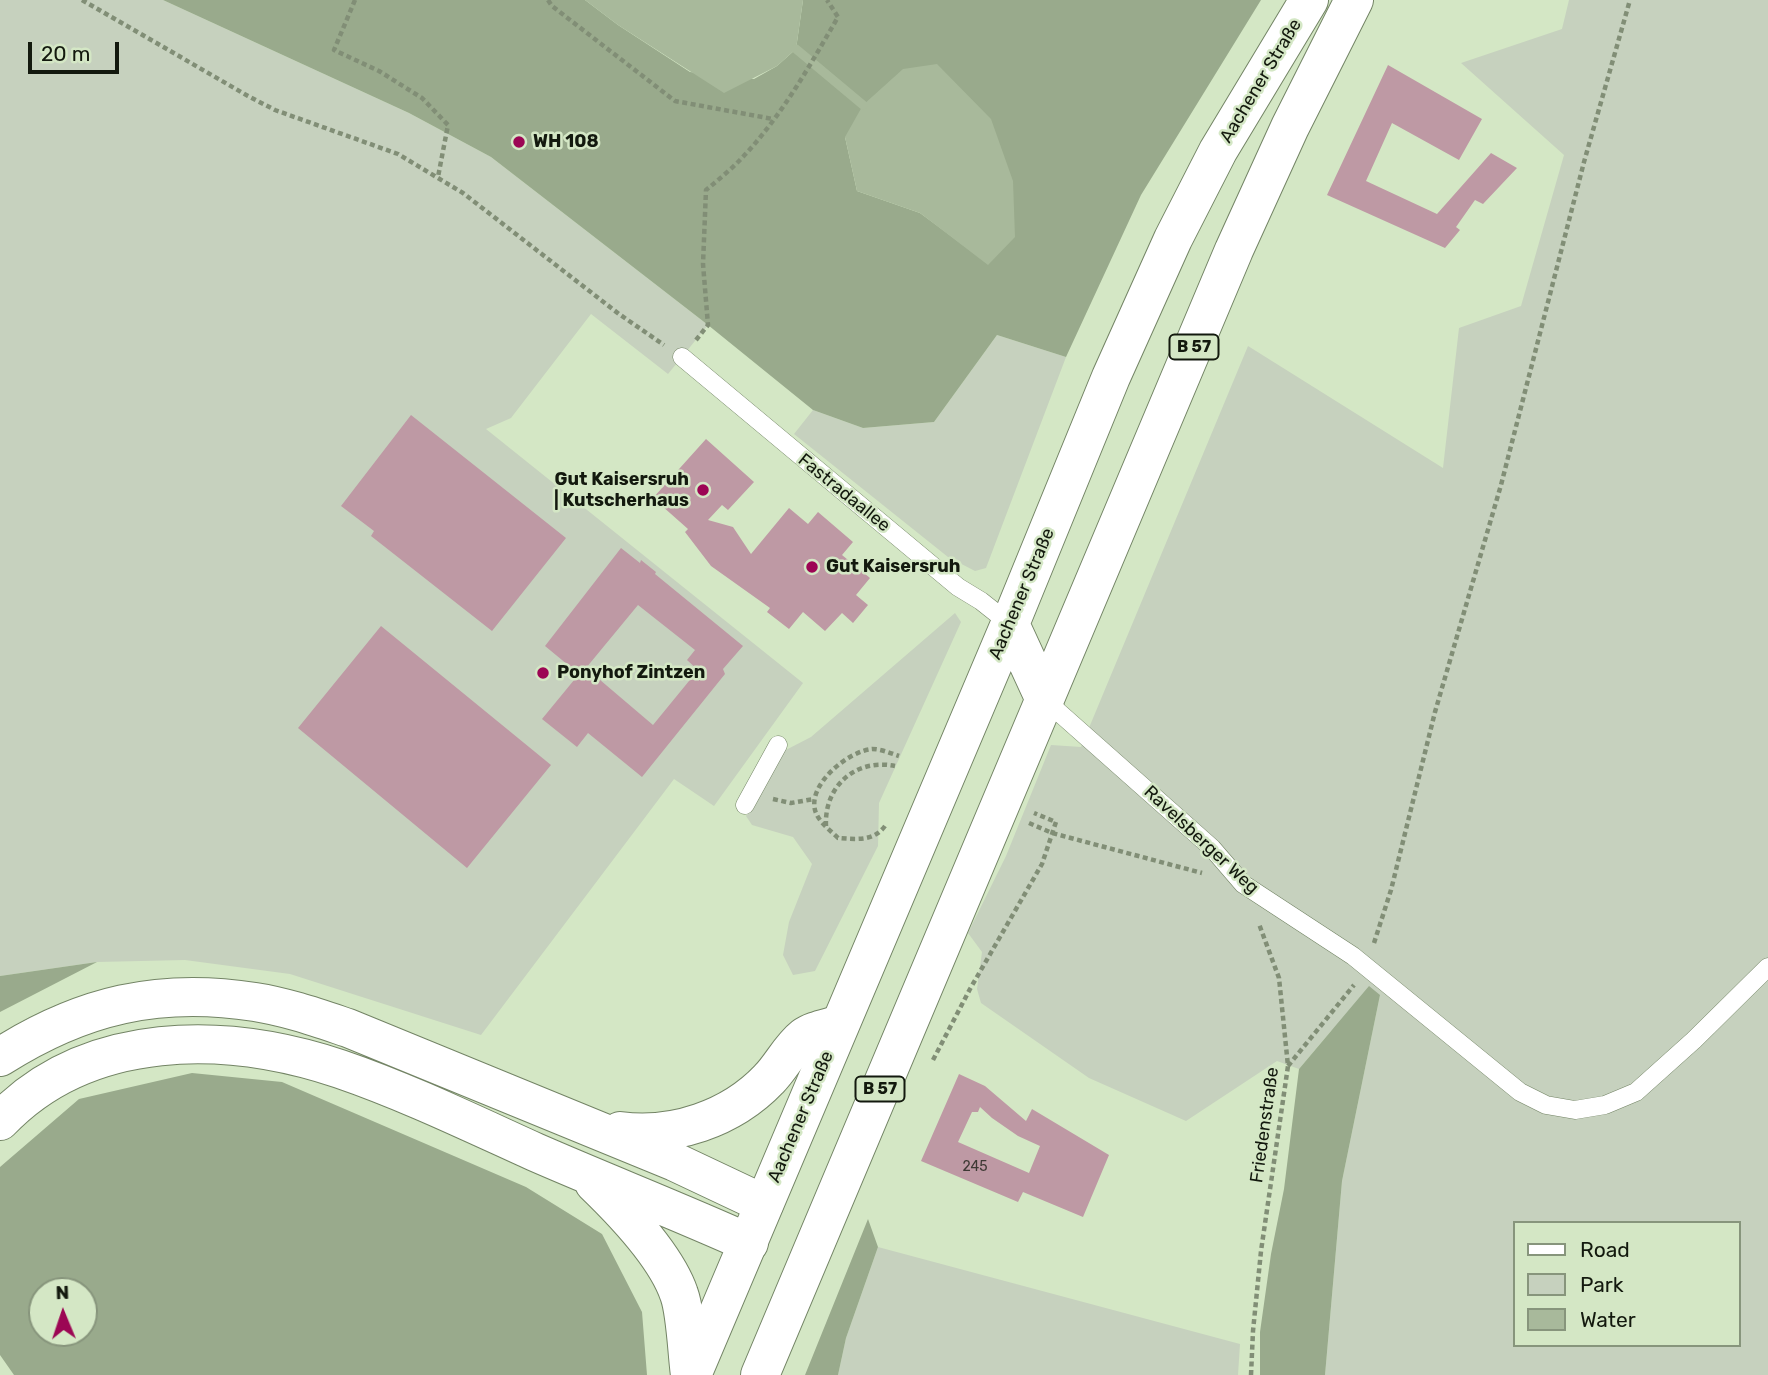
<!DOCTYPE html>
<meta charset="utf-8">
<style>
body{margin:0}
#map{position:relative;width:1768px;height:1375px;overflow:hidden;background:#d4e7c5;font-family:Rubik,sans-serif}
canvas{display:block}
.legend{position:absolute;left:1513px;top:1221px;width:228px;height:126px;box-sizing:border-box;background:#d4e7c5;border:2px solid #87957c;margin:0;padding:9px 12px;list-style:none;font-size:21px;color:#13190e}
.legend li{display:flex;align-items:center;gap:14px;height:35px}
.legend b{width:35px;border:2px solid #87957c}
.north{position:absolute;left:28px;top:1277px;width:70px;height:70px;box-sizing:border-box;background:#d4e7c5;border:2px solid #87957c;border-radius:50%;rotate:358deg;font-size:19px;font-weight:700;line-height:28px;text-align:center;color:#13190e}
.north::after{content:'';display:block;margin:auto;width:24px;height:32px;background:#9c0654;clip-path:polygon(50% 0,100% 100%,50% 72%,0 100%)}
.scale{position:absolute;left:28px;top:42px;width:91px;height:32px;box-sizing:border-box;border:4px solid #13190e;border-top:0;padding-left:9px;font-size:21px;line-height:24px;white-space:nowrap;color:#13190e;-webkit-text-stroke:5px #d4e7c5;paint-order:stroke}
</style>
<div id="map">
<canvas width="1768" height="1375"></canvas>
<ul class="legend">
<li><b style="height:9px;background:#fff"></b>Road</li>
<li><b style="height:19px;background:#c6d1be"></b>Park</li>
<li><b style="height:19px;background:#a8b99b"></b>Water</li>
</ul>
<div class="north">N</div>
<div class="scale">20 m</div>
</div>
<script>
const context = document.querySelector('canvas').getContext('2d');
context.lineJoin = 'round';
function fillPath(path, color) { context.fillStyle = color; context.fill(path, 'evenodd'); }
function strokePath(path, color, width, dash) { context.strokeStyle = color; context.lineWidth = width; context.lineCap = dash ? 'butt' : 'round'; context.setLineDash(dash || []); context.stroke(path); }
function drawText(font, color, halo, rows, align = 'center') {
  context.font = font + ' Rubik,sans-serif'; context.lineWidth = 5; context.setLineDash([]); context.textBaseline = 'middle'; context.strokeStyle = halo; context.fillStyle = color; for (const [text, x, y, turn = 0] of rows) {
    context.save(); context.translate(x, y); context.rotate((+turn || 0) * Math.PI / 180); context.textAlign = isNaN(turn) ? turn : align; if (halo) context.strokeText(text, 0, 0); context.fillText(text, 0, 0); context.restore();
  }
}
const green = new Path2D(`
 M0,0H163L409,113L491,157L708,325L668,374L591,314L511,418L486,429L803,683L714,806L674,779L481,1035L290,974L185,960L97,962L0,976Z
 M1569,0H1768V1375H1325L1342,1181L1380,995L1331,1031L1299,1069L1277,1061L1186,1121L1089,1078L981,1003L977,989L982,952L968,933L1006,856L1051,745L1081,747L1248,346L1443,468L1459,328L1521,306L1564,155L1461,63L1562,29ZM1514,1223H1738V1345H1514Z
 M997,335L1066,357L986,568L975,571L948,557L794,434L813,410L863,428L934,422Z
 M955,613L961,622L879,803L878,846L815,971L793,975L783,955L789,922L812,864L793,837L752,825L746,816L780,753L811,737Z
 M878,1247L1240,1344L1238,1375H838L846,1338Z`);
const forest = new Path2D(`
 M163,0H585L618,25L690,72L754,79L777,66L796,49L803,0H1261L1141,195L1066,357L997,335L934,422L863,428L813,410L708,325L491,157L409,113ZM845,137L989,264L920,213L857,191Z
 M97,962L0,1012V976Z
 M1369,986L1380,995L1342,1181L1325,1375H1260V1332L1271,1254L1284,1189L1299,1069Z
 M192,1073L282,1082L526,1187L602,1234L642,1312L647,1375H14L0,1355V1167L79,1099ZM42,1291H84V1333H42Z
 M868,1219L878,1247L846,1338L838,1375H805Z`);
const water = new Path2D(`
 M585,0H803L796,49L777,66L724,93L618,25Z
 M937,64L991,119L1013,181L1015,237L988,265L920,213L857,191L845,137L863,105L903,69Z`);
const stream = new Path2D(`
 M796,49L863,105`);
const building = new Path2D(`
 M1388,65L1482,119L1459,160L1392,123L1366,181L1437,214L1491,153L1517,168L1483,204L1475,200L1456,227L1460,230L1445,248L1327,195Z
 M411,415L566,538L492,631L371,536L374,531L341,506Z
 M706,439L754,482L728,510L722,505L708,520L733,527L751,554L789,508L808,524L818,512L853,542L842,555L870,578L856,595L868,605L853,623L842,613L825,631L803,612L789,629L767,612L770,608L711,566L685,532L688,529L653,498Z
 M621,548L640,563L641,560L656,572L655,574L743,646L723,669L725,674L642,777L588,733L577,747L542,719L579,674L545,646ZM638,605L695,650L687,660L698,670L653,725L586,668Z
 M381,626L551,765L467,868L298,728Z
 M959,1074L985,1086L1026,1121L1032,1109L1109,1155L1083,1217L1023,1192L1018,1202L921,1161ZM980,1107L992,1118L1018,1136L1040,1146L1029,1173L958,1142L972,1112H978Z`);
const path = new Path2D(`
 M82,0L248,96L275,110L398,154L463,193L619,314L664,345
 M355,0L334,50L379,71L422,98L448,125L438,177
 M548,0L552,6L675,101L773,119
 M696,340L708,325L703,264L706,190C717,181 729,171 739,161C780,119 809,67 838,17L827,0
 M773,799L791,803L814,799
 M1029,823L1052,833L1202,873
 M826,826C824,786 856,758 895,766
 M885,826C873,842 856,839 838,838C831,831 820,823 816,813C805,786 848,751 872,749C881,749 890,753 899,756
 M1374,943L1391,890L1435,712L1501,485L1584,162L1630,0
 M933,1060L970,989L1042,864L1056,822L1034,813
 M1288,1066L1354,985
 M1251,1375L1253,1331L1261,1251L1288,1066L1279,978L1259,924`);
const lane = new Path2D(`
 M682,357L958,587L981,601L1010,624
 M1045,700L1212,848L1243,884L1353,956L1520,1092L1546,1105L1575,1110L1605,1105L1636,1092L1694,1040L1768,967
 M745,805L778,745`);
const primary = new Path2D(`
 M1010,624L1045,700
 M692,1375L1010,624L1111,377L1173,239L1218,151L1309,0
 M760,1375L1234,250L1290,127L1354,0`);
const highway = new Path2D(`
 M0,1057C82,1005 159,987 255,1002C287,1007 318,1018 348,1028L675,1162L764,1204
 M0,1121C88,1029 226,1031 340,1069C407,1092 471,1123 535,1152C606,1183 678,1211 749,1243
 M620,1131C673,1138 731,1119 769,1079C781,1067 790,1048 804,1037C813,1030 829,1028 840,1024
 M594,1183C623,1211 666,1256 679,1294C686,1313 687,1354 690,1375`);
const markers = [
 [519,142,7,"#9c0654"],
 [703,490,7,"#9c0654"],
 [812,567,7,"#9c0654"],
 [543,673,7,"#9c0654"]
];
const numberNames = [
 ["245",975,1167]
];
const shields = [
 [1194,347,49],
 [880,1089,49]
];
const shieldNames = [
 ["B 57",1194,347],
 ["B 57",880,1089]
];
const streetNames = [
 ["Aachener Straße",1261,81,-59],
 ["Fastradaallee",844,493,39],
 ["Aachener Straße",1022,594,-67],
 ["Ravelsberger Weg",1201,840,43],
 ["Aachener Straße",801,1117,-67],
 ["Friedenstraße",1265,1125,-82]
];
const poiNames = [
 ["WH 108",533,142],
 ["Gut Kaisersruh",689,480,"right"],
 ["| Kutscherhaus",689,501,"right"],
 ["Gut Kaisersruh",826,567],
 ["Ponyhof Zintzen",557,673]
];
fillPath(green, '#c6d1be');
fillPath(forest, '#99aa8c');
fillPath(water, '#a8b99b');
strokePath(stream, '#a8b99b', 9);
fillPath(building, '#be99a4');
strokePath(lane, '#738465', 19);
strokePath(primary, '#738465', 40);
strokePath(highway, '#738465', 40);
strokePath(path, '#818e76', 4.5, [5, 3.5]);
strokePath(lane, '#fff', 18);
strokePath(primary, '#fff', 38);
strokePath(highway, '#fff', 38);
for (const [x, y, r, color] of markers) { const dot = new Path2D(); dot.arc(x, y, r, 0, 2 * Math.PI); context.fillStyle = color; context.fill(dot); strokePath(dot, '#d4e7c5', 2.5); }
drawText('14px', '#3e3934', null, numberNames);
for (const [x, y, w] of shields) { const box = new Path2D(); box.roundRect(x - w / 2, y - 12.5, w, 25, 5); context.fillStyle = '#d4e7c5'; context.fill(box); strokePath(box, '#13190e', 2); }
drawText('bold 16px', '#13190e', null, shieldNames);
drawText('18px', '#13190e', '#d4e7c5', streetNames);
drawText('bold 18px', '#13190e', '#d4e7c5', poiNames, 'left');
</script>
